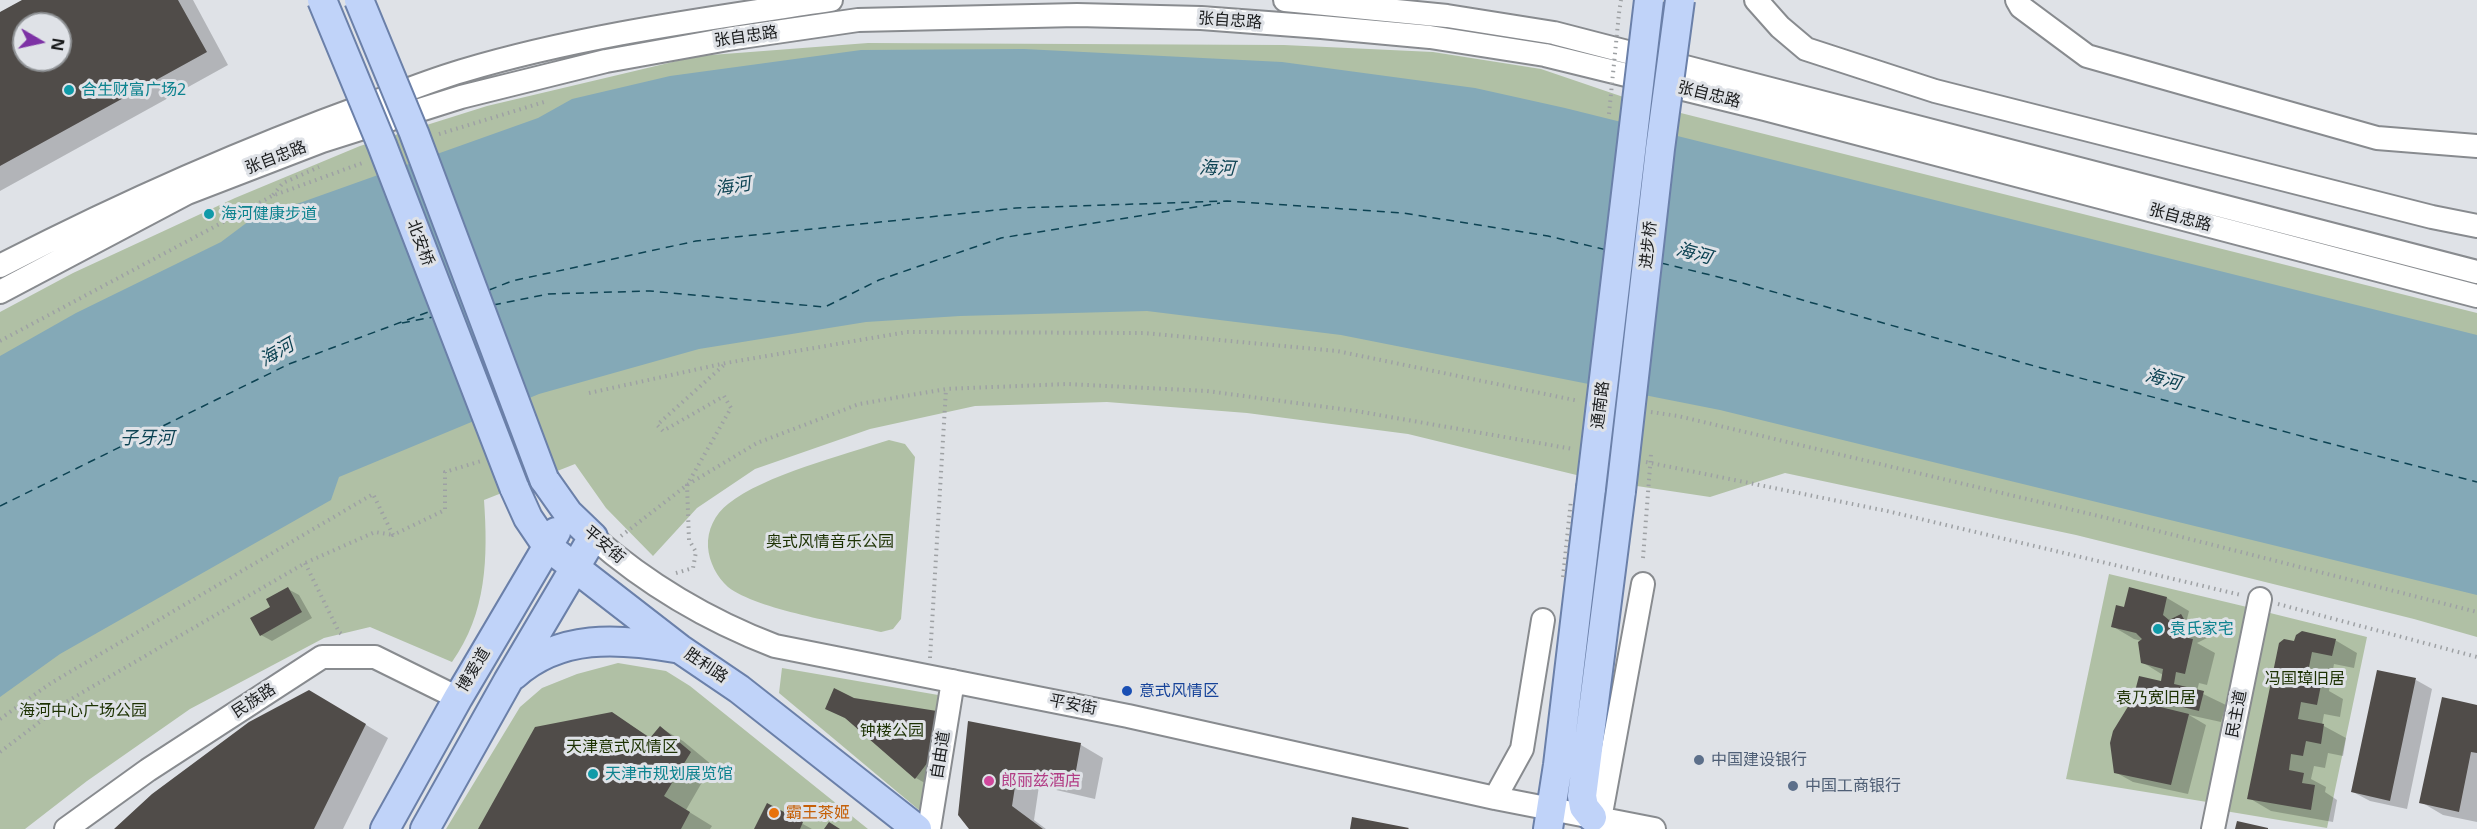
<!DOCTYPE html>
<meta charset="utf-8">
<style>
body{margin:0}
#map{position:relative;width:2477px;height:829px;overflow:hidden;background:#dfe2e7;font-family:"Noto Sans",sans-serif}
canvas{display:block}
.north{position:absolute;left:12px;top:12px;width:60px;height:60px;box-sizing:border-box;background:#dfe2e7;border:2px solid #909396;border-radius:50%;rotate:99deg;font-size:16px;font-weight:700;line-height:24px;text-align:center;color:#1a1c1d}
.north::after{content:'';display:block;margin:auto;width:21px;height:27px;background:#7d32a5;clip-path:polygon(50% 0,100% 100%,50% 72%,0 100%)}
</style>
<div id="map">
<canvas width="2477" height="829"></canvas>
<div class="north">N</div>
</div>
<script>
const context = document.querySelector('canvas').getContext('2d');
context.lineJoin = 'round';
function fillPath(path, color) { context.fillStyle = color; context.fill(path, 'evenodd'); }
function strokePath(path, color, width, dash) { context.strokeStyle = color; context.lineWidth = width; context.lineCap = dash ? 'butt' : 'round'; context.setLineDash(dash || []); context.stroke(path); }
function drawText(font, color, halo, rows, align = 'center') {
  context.font = font + ' "Noto Sans","Noto Sans SC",sans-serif'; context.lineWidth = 6; context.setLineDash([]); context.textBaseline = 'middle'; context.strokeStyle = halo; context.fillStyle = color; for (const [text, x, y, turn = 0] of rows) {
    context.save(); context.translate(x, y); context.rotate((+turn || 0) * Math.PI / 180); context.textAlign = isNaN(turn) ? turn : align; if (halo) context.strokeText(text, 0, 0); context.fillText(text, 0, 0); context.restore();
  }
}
const green = new Path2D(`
 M868,43L1284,45L1433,52L1541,69L1641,103L2477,313V637L2414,619L2076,535L1785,473L1710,497L1597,480L1408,434L1247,413L1107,402L975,406L870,429L755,469L697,508L653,556L606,508L575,464L484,500C488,557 487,613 452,662L370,627L324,638L190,709L87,781L25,829H0V312L73,273L235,198L360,146L487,106L698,56Z
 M889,440L905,444L915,457L901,619L893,629L881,632C843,623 758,610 728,587C717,577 709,562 708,547C707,530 715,514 728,504C764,475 844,455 889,440Z
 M2109,574L2247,607L2207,802L2066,779Z
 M2266,612L2367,637L2327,828L2225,811Z
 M618,663L666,671L690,686L868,829H446L520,707L542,688L577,674Z
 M782,668L944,696L925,815L779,693Z`);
const water = new Path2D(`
 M1024,49L1282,62L1475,88L1565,108L2477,335V595L1720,410L1341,335L1147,311L960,316L866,322L699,349L539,394L339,477L331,500L60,654L0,697V356L76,313L221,242L249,221L538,118L572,99L670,76L861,50Z`);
const shadow = new Path2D(`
 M23,0H193L228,65L0,191V13ZM24,24H60V60H24Z
 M2131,588L2167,598L2189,611L2187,619L2203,628L2209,637L2197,643L2215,653L2207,685L2199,683L2197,691L2226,705L2221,722L2189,715L2206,725L2188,794L2133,782L2115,772L2158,707L2136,694L2162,683L2163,675L2142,662V641L2134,639L2112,626L2125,609Z
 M288,589L299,595L312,618L272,641L261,635L272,607Z
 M2335,640L2357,653L2354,668L2334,664L2329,691L2343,699L2340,717L2324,714L2322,725L2346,738L2343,756L2328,753L2325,768L2314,766L2311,779L2326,787L2325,792L2337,800L2333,822L2271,811L2249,798L2295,643Z
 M2416,680L2432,689L2407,809L2370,801L2353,792Z
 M854,699L936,713L932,787L916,778L850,721L827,708Z
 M331,704L388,738L343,829H117Z
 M2477,706V822L2443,815L2421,802Z
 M612,714L651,738L661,728L683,741L712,765L686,810L712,826L710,829H480Z
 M969,723L1081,745L1103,758L1095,799L1039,786L1034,820L1046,829H971Z
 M768,805L812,829H756Z`);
const ferry = new Path2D(`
 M1661,263L1739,282L2038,367L2477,482
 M489,290L512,281L696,241L1016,208L1227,201L1403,213L1548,236L1607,250
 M493,305L548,294L650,291L825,307L879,280L1001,238L1220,203
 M402,323L433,317
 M0,506L289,364L431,311`);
const building = new Path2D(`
 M22,0H178L207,52L0,166V12ZM24,24H60V60H24Z
 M288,587L302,612L260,636L250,618L270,607L266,599Z
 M2129,587L2167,597L2163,615L2169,620L2181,614L2187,624L2175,631L2174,635L2193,639L2185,674L2176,672L2174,684L2204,691L2199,711L2134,695L2139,676L2161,681L2163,669L2141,663L2138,642L2142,639L2136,633L2111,627L2116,605L2124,607Z
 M2302,631L2336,639L2332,656L2312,652L2306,682L2321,685L2317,705L2301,702L2298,719L2324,724L2321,744L2306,741L2303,756L2291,754L2289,770L2304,773L2302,783L2315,785L2311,810L2247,799L2279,643L2284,639L2294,641L2296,635Z
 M2377,670L2416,678L2390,801L2351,792Z
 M834,688L854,698L937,711L928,762L915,779L845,718L825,709Z
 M309,690L366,724L314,829H114L152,794L249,722Z
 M2442,697L2477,705V753L2471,752L2459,812L2419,803Z
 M2132,700L2189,714L2171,785L2114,773L2110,743L2113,731Z
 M612,712L650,738L660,726L691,752L664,796L690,812L681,829H478L535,727Z
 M968,721L1081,743L1073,787L1017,774L1012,806L1043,829H969L958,815Z
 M767,803L803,822L800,829H754Z
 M1352,817L1409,828L1408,829H1350Z
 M2237,821L2268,828V829H2235Z
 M829,822L840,829H824Z`);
const path = new Path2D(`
 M1619,13L1621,0
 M439,134L544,102
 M273,195L283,183L319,167
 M0,341L272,196L365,162
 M589,393L726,363L907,332L1144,333L1337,351L1579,401
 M1651,412L1678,416L2107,518L2477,612
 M1646,462L1887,511L2241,595
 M621,536L687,485L757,443L859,404L946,389L1067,384L1207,391L1356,411L1573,449
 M305,563L339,632L344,636
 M676,573L693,568L696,552L689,540L687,485L731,408L724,396L663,431L657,425L725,364
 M2278,604L2477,657
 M930,658L946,389
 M0,719L51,683L373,494L393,535L445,510V472L481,461
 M0,752L66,702L305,563L375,532L393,535`);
const minor = new Path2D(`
 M1285,0L1447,16L1554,33L2477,272
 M1756,0L1780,27L1806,49L1935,91L2432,217L2477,226
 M2017,0L2021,7L2087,56L2377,138L2477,146
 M0,266C120,204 242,150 369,104C400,93 431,80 462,71C582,35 707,19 831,0
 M0,292L187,193L322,141L461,97L606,61L728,39L858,20L1077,15L1201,18L1321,27L1430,37L1545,55L1765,109L2477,296
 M593,537C648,585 707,620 775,646L1128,716L1495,798L1654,829
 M1495,798L1522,749L1543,620
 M1600,819L1643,584
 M66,829L148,770L322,657H375L458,698
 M929,829L953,681
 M2213,829L2260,599`);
const major = new Path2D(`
 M514,487L528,518L547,546L680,649L739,689L917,829
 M514,675C560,634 618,638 675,648
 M1592,817L1584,807L1582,796L1621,491
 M385,829L458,698L556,532
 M425,829L508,681L593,537L568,513L544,479
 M1548,829L1558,765L1591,488`);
const pathBridge = new Path2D(`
 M1609,114L1619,13
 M1643,558L1651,454
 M1563,577L1571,500`);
const majorBridge = new Path2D(`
 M322,0L382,145L514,487
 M359,0L414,133L544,479
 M1591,488L1649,0
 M1621,491L1660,149L1680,0`);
const markers = [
 [69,90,6,"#0f9aa8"],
 [209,214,6,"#0f9aa8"],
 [2158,629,6,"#0f9aa8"],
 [1127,691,6,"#1a4fb4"],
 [1699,760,6,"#5c6f8a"],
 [593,774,6,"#0f9aa8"],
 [989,781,6,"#d1479c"],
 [1793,786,6,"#5c6f8a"],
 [774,813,6,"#e8710a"]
];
const streetNames = [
 ["张自忠路",1230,21,4],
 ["张自忠路",746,37,-8],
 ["张自忠路",1709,95,14],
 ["张自忠路",276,158,-21],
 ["张自忠路",2180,218,15],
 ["北安桥",420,243,69],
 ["进步桥",1649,245,-84],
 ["通南路",1601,405,-83],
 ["平安街",604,545,40],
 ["胜利路",706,666,34],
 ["博爱道",474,670,-59],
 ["民族路",254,701,-33],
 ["平安街",1073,705,11],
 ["民主道",2237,714,-79],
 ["自由道",941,755,-81]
];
const cultureNames = [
 ["合生财富广场2",81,90],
 ["海河健康步道",221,214],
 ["袁氏家宅",2170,629],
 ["天津市规划展览馆",605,774]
];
const parkNames = [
 ["奥式风情音乐公园",830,542],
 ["冯国璋旧居",2305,679],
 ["袁乃宽旧居",2156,698],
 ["海河中心广场公园",83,711],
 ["钟楼公园",892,731],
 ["天津意式风情区",622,747]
];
const transitNames = [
 ["意式风情区",1139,691]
];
const serviceNames = [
 ["中国建设银行",1711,760],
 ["中国工商银行",1805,786]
];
const hotelNames = [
 ["郎丽兹酒店",1001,781]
];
const foodNames = [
 ["霸王茶姬",786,813]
];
const waterNames = [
 ["海河",1217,169,2],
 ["海河",733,187,-9],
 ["海河",1694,254,15],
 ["海河",277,353,-30],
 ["海河",2163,380,15],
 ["子牙河",147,439]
];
fillPath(green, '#b0c0a5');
fillPath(water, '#84a9b7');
fillPath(shadow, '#0003');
strokePath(ferry, '#0d4353', 1.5, [8, 6]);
fillPath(building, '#504c49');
strokePath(minor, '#888b8f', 26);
strokePath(major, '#6b80a9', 32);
strokePath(path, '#9ea1a4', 4, [1.5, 4.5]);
strokePath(minor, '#fff', 22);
strokePath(major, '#c0d3f9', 28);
strokePath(majorBridge, '#6b80a9', 32, []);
strokePath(pathBridge, '#9ea1a4', 4, [1.5, 4.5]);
strokePath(majorBridge, '#c0d3f9', 28);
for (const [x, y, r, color] of markers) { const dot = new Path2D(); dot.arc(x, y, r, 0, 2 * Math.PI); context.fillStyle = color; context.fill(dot); strokePath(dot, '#dfe2e7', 2); }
drawText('16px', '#1a1c1d', '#dfe2e7', streetNames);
drawText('16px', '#0d838f', '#dfe2e7', cultureNames, 'left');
drawText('16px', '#1d3203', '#dfe2e7', parkNames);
drawText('16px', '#164399', '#dfe2e7', transitNames, 'left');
drawText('16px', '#4e5e75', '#dfe2e7', serviceNames, 'left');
drawText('16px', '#b23c85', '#dfe2e7', hotelNames, 'left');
drawText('16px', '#c56008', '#dfe2e7', foodNames, 'left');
drawText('italic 18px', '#0d4353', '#dfe2e7', waterNames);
</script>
